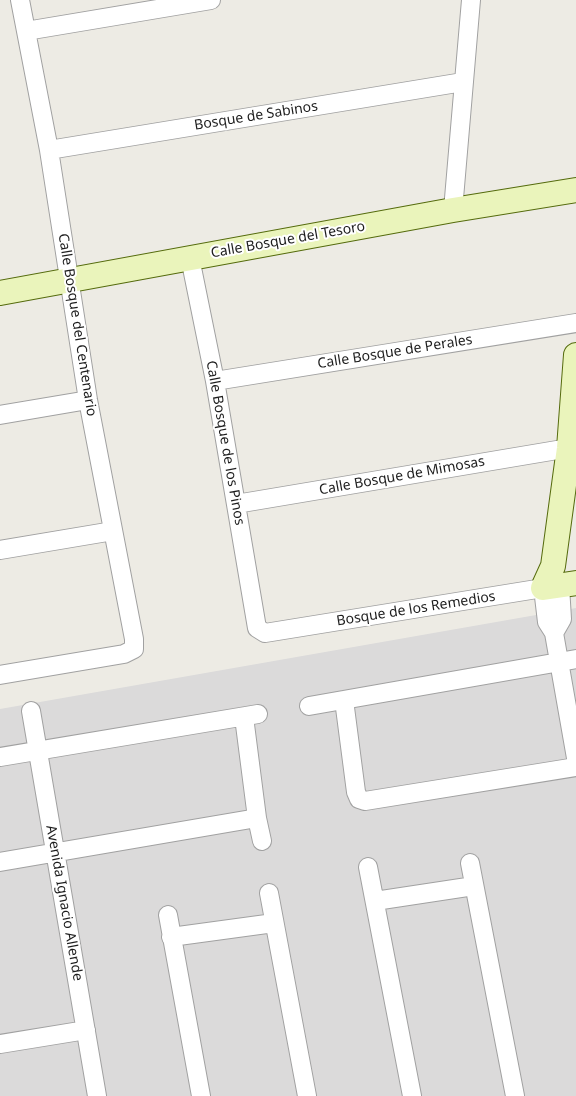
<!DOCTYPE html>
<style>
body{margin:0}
canvas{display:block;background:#edebe4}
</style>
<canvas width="576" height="1096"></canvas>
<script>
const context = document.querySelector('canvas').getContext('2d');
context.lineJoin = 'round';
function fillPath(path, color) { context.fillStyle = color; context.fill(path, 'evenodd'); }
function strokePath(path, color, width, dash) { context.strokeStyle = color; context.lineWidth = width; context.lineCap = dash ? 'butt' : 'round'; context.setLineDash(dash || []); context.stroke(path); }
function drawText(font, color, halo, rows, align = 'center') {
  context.font = font + ' "Noto Sans",sans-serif'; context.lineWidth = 4; context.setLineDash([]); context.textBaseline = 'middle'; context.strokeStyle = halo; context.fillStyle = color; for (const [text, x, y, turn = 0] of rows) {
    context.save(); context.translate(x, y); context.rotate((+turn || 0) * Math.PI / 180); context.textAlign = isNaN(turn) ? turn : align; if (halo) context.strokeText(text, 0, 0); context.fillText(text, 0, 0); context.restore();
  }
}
const residential = new Path2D(`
 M576,608V1096H0V709Z`);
const street = new Path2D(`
 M26,31L211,0
 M49,150L463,82
 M453,210L471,0
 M190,258L215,381L257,628L265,633L543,588L547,622L554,633L576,758
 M215,381L576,323
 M0,415L88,400
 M236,504L569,448
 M0,550L113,531
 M554,633L562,619L560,586
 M0,675L124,654L134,649V639L88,400L49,150L20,0
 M344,700L356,792L359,799L365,801L576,767
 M309,706L576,659
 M31,711L97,1096
 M244,717L257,818L262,841
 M0,757L258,714
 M0,862L257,818
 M470,863L515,1096
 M368,867L412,1096
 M269,893L307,1096
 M375,901L474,886
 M168,915L201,1096
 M171,937L274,923
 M0,1044L86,1030`);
const secondary = new Path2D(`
 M0,293L453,210L576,190
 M543,588L553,566L569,448L576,355
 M543,588L576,583`);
const streetNames = [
 ["Bosque de Sabinos",256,116,-9],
 ["Calle Bosque del Tesoro",288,240,-10],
 ["Calle Bosque del Centenario",77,325,81],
 ["Calle Bosque de Perales",395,352,-9],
 ["Calle Bosque de los Pinos",225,443,80],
 ["Calle Bosque de Mimosas",402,476,-10],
 ["Bosque de los Remedios",416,609,-9],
 ["Avenida Ignacio Allende",64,903,80]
];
fillPath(residential, '#dbdada');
strokePath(street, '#a1a1a1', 20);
strokePath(secondary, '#556b0d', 26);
strokePath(street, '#fff', 18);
strokePath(secondary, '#eaf4bb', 24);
drawText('14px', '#1d1d1d', '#fff', streetNames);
</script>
